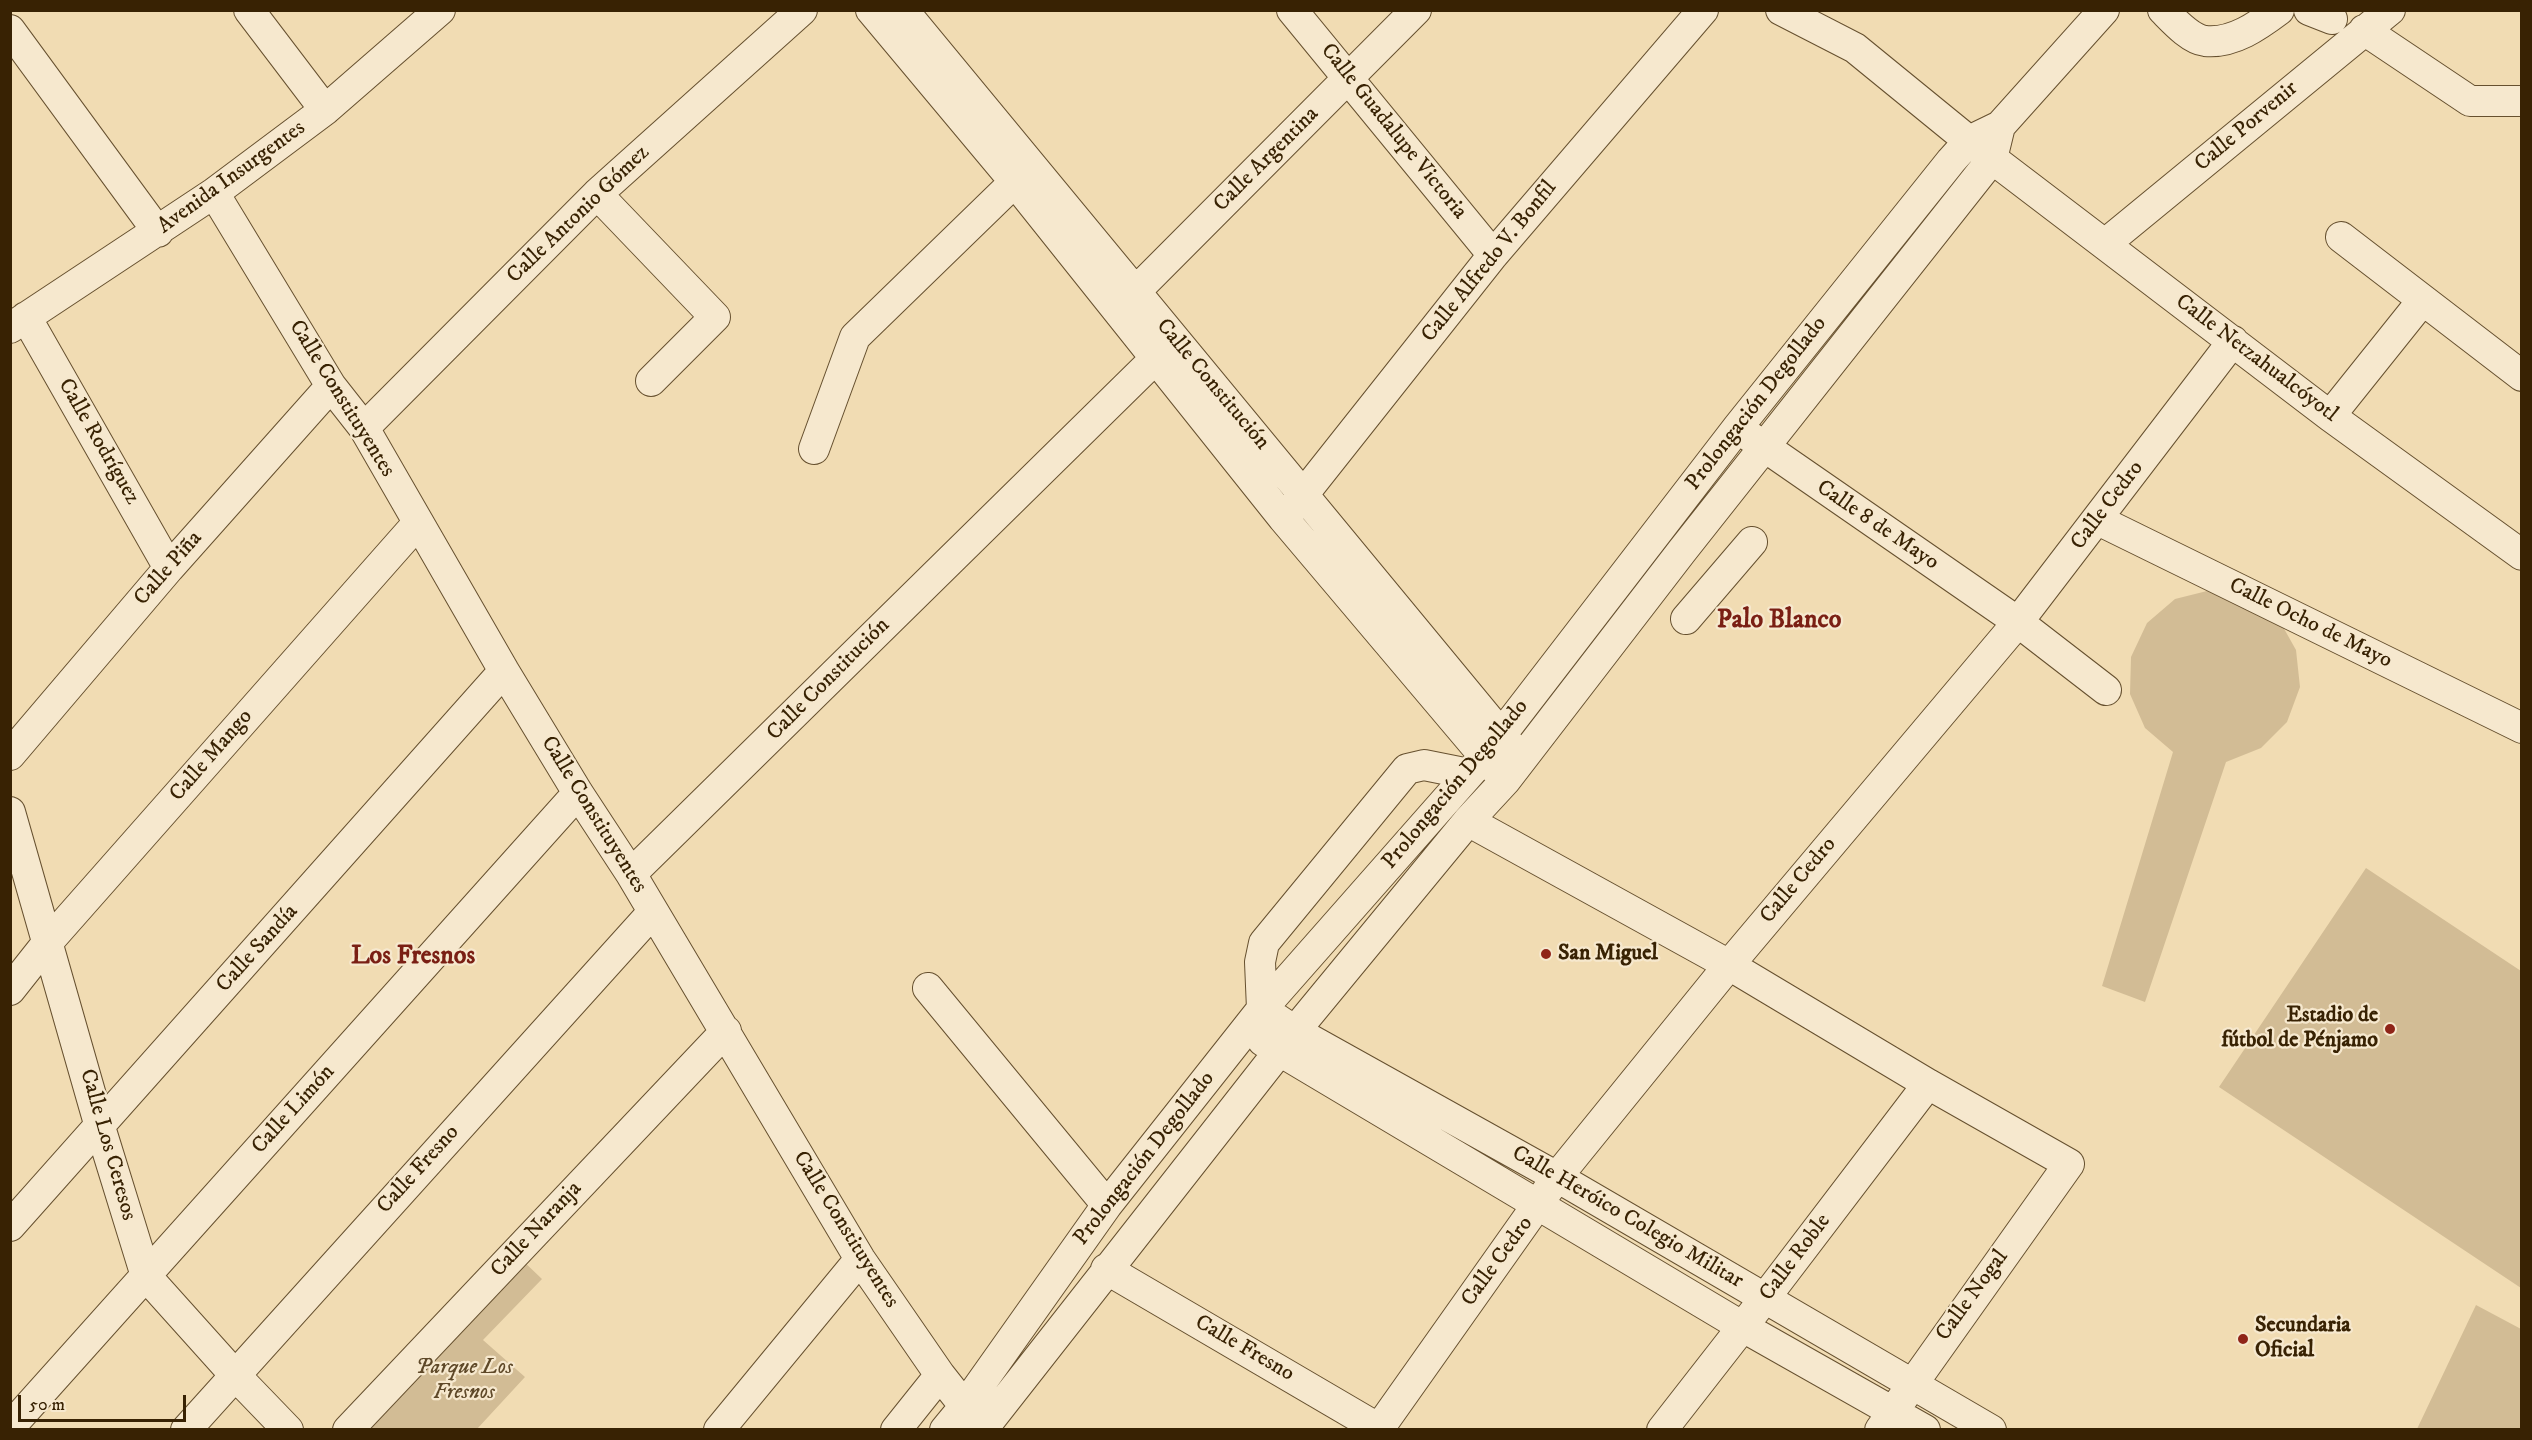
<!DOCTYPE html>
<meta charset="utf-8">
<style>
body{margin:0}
#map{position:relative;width:2532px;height:1440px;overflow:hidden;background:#f1dcb3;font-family:"IM FELL DW Pica",serif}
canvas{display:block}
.frame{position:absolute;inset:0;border:12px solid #382203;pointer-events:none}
.scale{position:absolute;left:18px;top:1395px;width:168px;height:27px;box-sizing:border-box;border:3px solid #382203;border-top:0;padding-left:8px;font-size:18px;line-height:21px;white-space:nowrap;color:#382203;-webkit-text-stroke:4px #f6e8ce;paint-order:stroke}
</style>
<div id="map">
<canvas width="2532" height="1440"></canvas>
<div class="frame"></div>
<div class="scale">50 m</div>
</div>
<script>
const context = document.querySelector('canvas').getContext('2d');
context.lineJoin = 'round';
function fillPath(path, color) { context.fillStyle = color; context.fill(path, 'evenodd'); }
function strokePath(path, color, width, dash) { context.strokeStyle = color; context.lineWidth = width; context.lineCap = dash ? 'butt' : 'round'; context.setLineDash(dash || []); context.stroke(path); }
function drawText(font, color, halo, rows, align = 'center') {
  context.font = font + ' "IM FELL DW Pica",serif'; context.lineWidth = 4.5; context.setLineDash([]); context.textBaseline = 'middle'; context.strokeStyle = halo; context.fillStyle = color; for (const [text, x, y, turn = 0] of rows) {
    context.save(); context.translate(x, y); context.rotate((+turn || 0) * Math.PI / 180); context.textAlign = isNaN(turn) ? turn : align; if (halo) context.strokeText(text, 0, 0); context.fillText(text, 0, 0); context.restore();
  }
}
const green = new Path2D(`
 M2211,590L2278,618L2296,650L2300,687L2287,722L2261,748L2226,762L2145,1002L2102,986L2173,752L2145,728L2130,694L2131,657L2147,623L2175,599Z
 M2366,868L2521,971V1288L2219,1087Z
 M520,1258L542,1279L483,1340L525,1377L477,1429L363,1430Z
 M2476,1305L2521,1329V1429H2417Z`);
const minor = new Path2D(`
 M249,10L325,110
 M871,10L1014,181L1283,518L1496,770
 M903,10L1514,750
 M1292,10L1493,255
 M1781,10L1855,48L1969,141L2330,416L2522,555
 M2163,10C2174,21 2190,39 2205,41C2233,44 2259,25 2279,10
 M2309,10L2332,19
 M10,30L158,232
 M2364,30L2470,101H2522
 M214,193L331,386L364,428L504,671L578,793L631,874L860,1259L940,1375L977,1422
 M597,194L715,317L651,381
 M2341,237L2522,376
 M2105,244L2390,10
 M1120,307L1416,10
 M26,317L169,568
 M10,328L214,193L325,110L440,10
 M2330,416L2422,301
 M364,428L597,194L802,10
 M1749,436L2018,622L2106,690
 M814,449L855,337L1029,168
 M1291,510L1493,255L1703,10
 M2098,520L2522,728
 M1686,619L1752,542
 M10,755L169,568L331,386
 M1469,774L1424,765L1407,769L1264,943L1260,962L1262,1009L1295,1031L1557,1177L1991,1430
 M10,812L100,1127L146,1276L234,1374L288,1430
 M1468,821L1729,965L1928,1084L2069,1164L1880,1430
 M631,874L1155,359
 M928,988L1107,1205
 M10,990L48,942L417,524
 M1263,1041L1743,1327L1925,1430
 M10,1226L504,671
 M1106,1269L1381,1430
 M10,1427L578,793
 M186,1430L653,912
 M348,1430L726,1031
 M719,1430L860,1259
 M896,1430L940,1375
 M945,1430L964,1407L1107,1205L1262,1009L1484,757L1738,427L1951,161L1969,141L2000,126L2104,10
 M982,1430L1295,1031L1468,821L1505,781L1682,551L1992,159L2000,126
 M1378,1430L1557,1177L1729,965L2018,622L2233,341
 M1662,1430L1765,1298L1928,1084`);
const markers = [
 [1546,954,6,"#8f2418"],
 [2390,1029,6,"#8f2418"],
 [2243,1339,6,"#8f2418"]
];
const streetNames = [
 ["Calle Porvenir",2247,127,-40],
 ["Calle Guadalupe Victoria",1393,132,51],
 ["Calle Argentina",1267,160,-45],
 ["Avenida Insurgentes",232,178,-36],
 ["Calle Antonio Gómez",579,215,-44],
 ["Calle Alfredo V. Bonfil",1490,262,-51],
 ["Calle Netzahualcóyotl",2256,359,37],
 ["Calle Constitución",1212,385,50],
 ["Calle Constituyentes",341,399,58],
 ["Prolongación Degollado",1757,404,-52],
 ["Calle Rodríguez",98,442,60],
 ["Calle Cedro",2108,506,-53],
 ["Calle 8 de Mayo",1877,526,34],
 ["Calle Piña",169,569,-49],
 ["Calle Ocho de Mayo",2310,624,26],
 ["Calle Constitución",829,680,-45],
 ["Calle Mango",212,756,-49],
 ["Prolongación Degollado",1456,785,-50],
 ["Calle Constituyentes",593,815,58],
 ["Calle Cedro",1799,881,-50],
 ["Calle Sandía",258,949,-48],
 ["Calle Limón",294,1110,-48],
 ["Calle Los Ceresos",107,1145,74],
 ["Prolongación Degollado",1145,1159,-52],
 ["Calle Fresno",419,1170,-48],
 ["Calle Heróico Colegio Militar",1627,1218,30],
 ["Calle Naranja",537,1230,-47],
 ["Calle Constituyentes",845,1230,58],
 ["Calle Roble",1796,1258,-53],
 ["Calle Cedro",1498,1262,-54],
 ["Calle Nogal",1973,1296,-54],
 ["Calle Fresno",1244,1349,30]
];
const poiNames = [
 ["San Miguel",1558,954],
 ["Estadio de",2378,1016,"right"],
 ["fútbol de Pénjamo",2378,1041,"right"],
 ["Secundaria",2255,1326],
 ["Oficial",2255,1351]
];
const parkNames = [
 ["Parque Los",464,1368],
 ["Fresnos",464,1393]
];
const quarterNames = [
 ["Palo Blanco",1779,622],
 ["Los Fresnos",413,958]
];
fillPath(green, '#d2bc95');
strokePath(minor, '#66502f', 32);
strokePath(minor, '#f6e8ce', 30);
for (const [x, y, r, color] of markers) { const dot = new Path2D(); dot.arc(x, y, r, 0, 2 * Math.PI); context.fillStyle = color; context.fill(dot); strokePath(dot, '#f6e8ce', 2); }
drawText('22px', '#382203', '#f6e8ce', streetNames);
drawText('bold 22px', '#382203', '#f6e8ce', poiNames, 'left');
drawText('italic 22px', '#5e4828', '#f6e8ce', parkNames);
drawText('bold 26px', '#7a1f14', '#f6e8ce', quarterNames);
</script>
